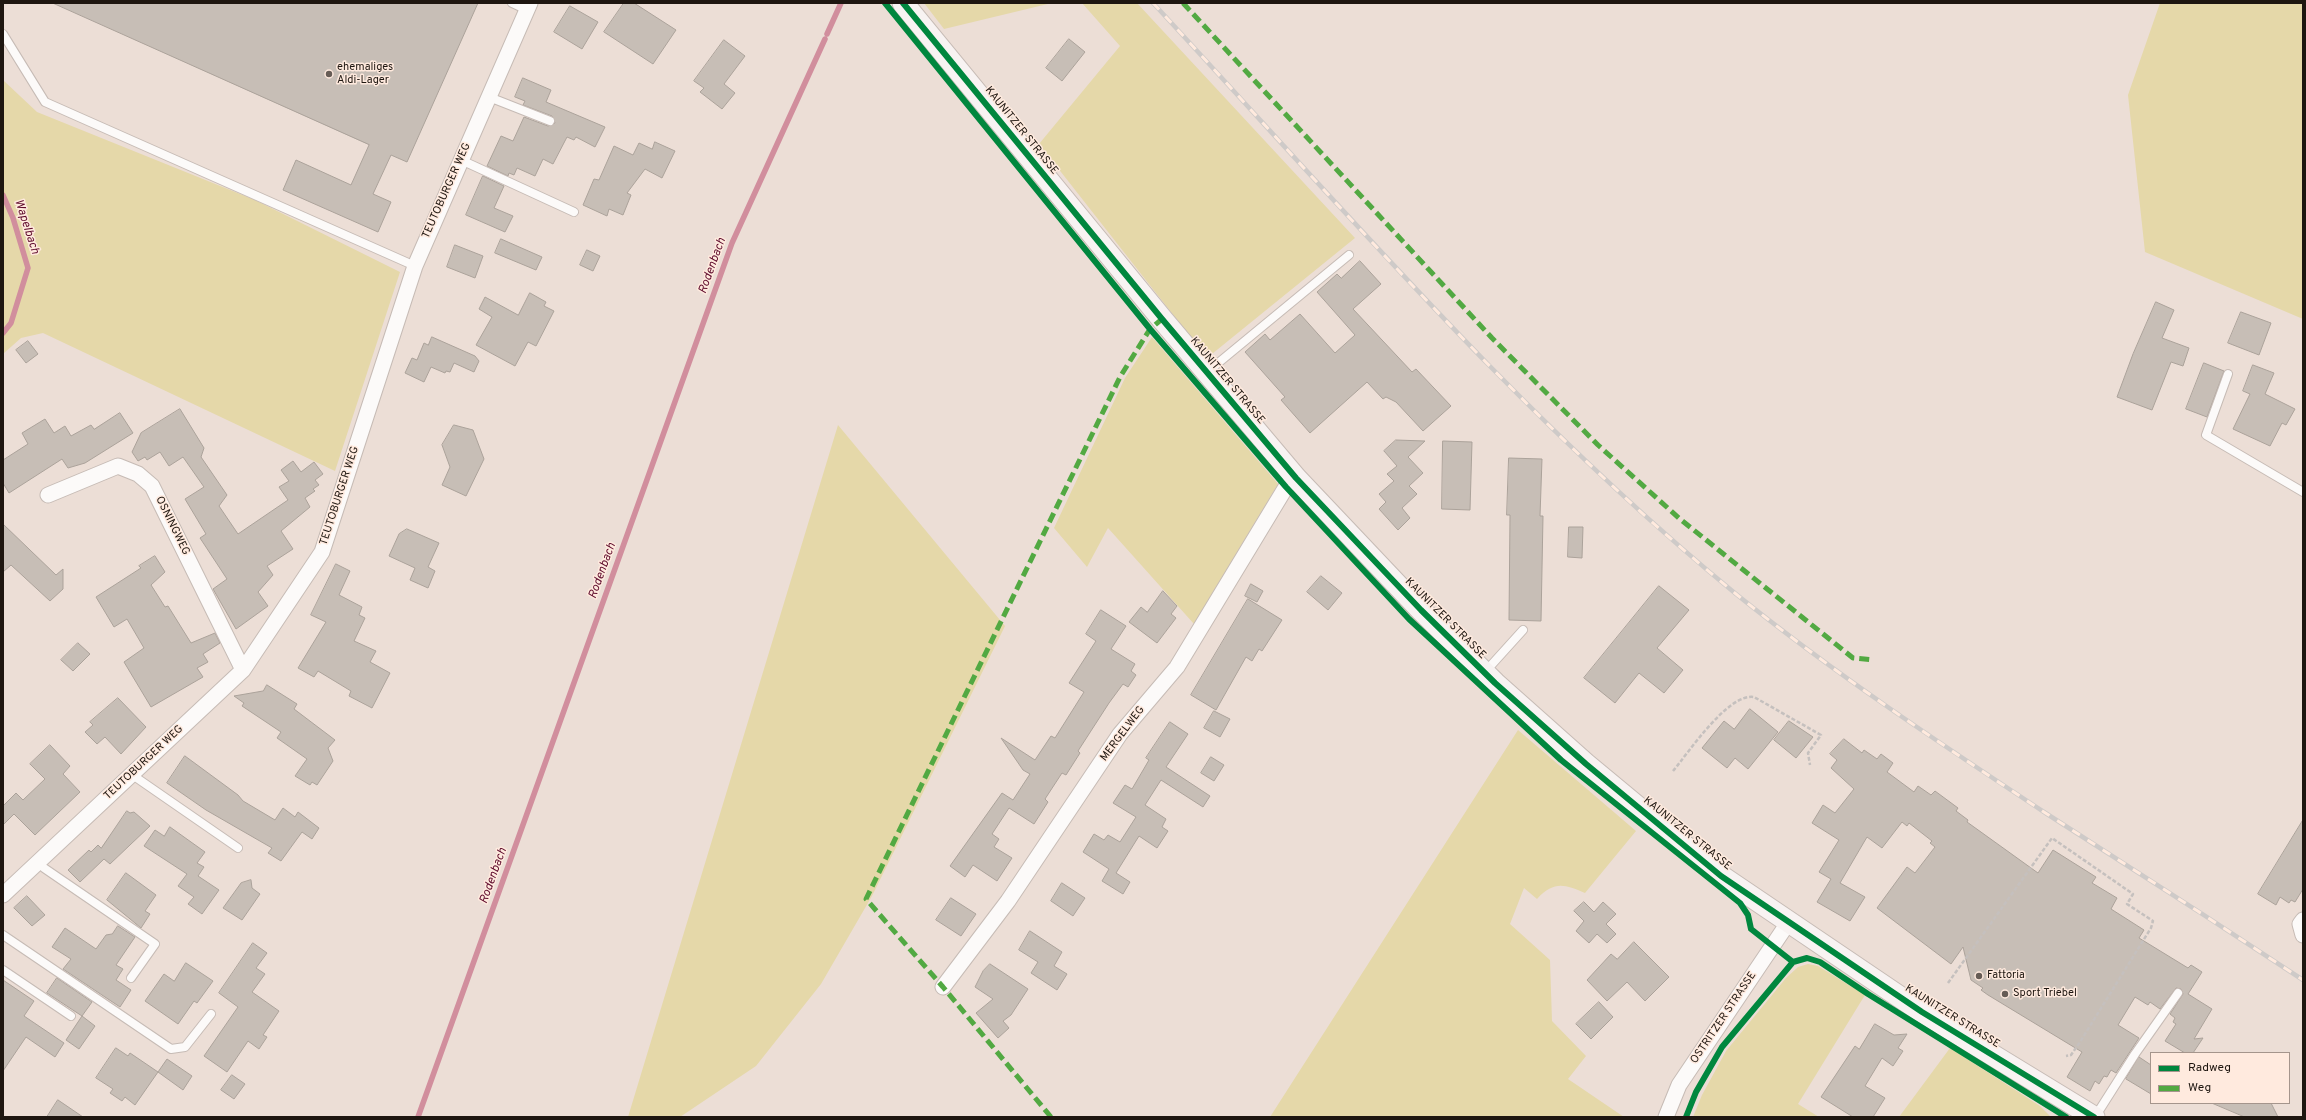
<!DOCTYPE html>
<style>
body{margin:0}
#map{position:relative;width:2306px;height:1120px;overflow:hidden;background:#ecded6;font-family:Overpass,sans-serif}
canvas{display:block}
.frame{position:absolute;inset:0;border:4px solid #1e1610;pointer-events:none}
.legend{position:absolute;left:2150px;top:1052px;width:140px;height:52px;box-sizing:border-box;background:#ffeade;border:1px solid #a5958c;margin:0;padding:5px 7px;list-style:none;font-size:12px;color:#1e1610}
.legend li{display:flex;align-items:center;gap:8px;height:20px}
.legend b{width:20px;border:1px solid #a5958c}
</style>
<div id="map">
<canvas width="2306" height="1120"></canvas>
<div class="frame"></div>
<ul class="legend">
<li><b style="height:5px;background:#00873e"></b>Radweg</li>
<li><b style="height:5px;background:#52a942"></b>Weg</li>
</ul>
</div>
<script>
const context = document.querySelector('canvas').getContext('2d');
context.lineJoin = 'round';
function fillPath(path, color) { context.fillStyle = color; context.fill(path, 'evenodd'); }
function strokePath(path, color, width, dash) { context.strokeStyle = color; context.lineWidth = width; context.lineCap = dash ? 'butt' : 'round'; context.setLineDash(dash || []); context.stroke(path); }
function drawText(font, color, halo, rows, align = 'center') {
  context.font = font + ' Overpass,sans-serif'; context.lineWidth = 3; context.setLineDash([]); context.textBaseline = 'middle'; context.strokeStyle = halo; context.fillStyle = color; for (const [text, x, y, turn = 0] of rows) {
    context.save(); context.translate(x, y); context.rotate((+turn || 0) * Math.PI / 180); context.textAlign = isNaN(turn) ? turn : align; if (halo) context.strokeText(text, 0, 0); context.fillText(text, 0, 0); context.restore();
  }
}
const green = new Path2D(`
 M924,3H1052L944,29Z
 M1082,3H1137L1355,238L1207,358L1039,144L1120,46Z
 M2160,3H2303V319L2145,252L2128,95Z
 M3,80L37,112L255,200L400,272L335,471L43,333L21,338L3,354Z
 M1152,337L1278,484L1194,624L1108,528L1087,567L1054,528L1125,378Z
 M838,425L1005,626L872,896L821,984L756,1066L680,1117H628Z
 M1518,730L1636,831L1585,893C1564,884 1554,881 1537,899L1524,888L1510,924L1550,960L1552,1021L1586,1056L1568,1079L1624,1117H1270Z
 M1808,964L1818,966L1865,995L1798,1104L1819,1117H1693L1702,1095L1726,1051L1786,978L1798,967Z
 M1950,1048L2040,1106L2051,1117H1899Z`);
const stream = new Path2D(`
 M827,34L841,3
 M3,195L13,218L28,268L11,323L3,333
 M418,1117L732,243L825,39`);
const building = new Path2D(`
 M53,3H478L407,162L391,155L373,194L391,202L378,232L283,190L296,160L351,185L369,145Z
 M624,3H634L676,30L653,64L604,32Z
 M570,6L598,22L582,49L554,32Z
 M1069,39L1085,52L1062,81L1046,68Z
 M724,40L745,56L724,84L735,93L722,109L700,92L704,88L694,81Z
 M523,78L551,90L546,102L605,127L595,147L576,137L574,140L567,137L553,164L543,159L535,176L517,168L514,175L509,173L508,176L487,166L501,136L513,141L524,117L548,126L555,123L552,116L523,105L525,101L515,97Z
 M655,142L675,151L662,178L645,169L627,193L631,195L623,215L609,209L607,216L583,205L594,179L599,180L614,146L633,155L639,143L652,149Z
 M483,176L504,186L494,208L513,216L505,232L466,215Z
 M501,239L542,257L536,270L495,253Z
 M455,245L483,256L475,278L447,267Z
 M587,250L600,256L593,271L580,265Z
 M1360,261L1381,284L1353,309L1412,372L1416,369L1451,406L1423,431L1396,402L1386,397L1383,399L1367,382L1310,433L1281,400L1285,397L1245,352L1265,334L1270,340L1300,314L1335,353L1355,335L1317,292L1337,274L1341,278Z
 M530,293L546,302L544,306L554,311L536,346L528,342L515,366L476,345L492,317L479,309L485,297L518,315Z
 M2156,302L2174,310L2162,338L2189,348L2183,366L2171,362L2152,410L2117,397L2133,354Z
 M2241,312L2271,323L2259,355L2228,343Z
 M432,337L475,356L479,361L474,372L454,363L450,372L446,371L445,373L431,367L424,382L405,373L412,358L417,360L424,343L428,345Z
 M28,341L38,354L26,363L16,350Z
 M2204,363L2224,371L2207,417L2186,409Z
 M2253,365L2274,373L2265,394L2295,409L2286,425L2282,423L2270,446L2233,429L2250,394L2243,391Z
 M180,409L204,448L201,457L227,495L219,506L238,534L288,500L279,487L289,481L281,470L293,461L301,472L314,462L323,474L315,480L319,485L313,489L315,491L305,498L310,507L281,531L293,549L267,566L273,575L258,592L268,606L236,629L213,589L227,579L200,538L206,534L185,499L204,487L183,457L169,466L160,452L147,460L145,457L138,461L132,452L141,433Z
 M120,413L133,433L85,463L68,468L62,459L9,493L3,483V460L28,444L22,433L45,419L54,433L65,426L71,436L91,425L94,429Z
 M454,425L473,430L484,459L466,496L442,485L450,467L442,445Z
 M1396,440L1425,441L1408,457L1423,473L1409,486L1417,494L1402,508L1410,518L1398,530L1379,509L1386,502L1379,494L1394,481L1387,474L1397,466L1384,451Z
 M1443,441L1472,442L1470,510L1442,509Z
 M1509,458L1542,459L1540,516H1543L1541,621L1509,620L1510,515H1507Z
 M3,524L56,575L63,569V589L50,601L11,565L3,572Z
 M1569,527H1583L1582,558L1568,557Z
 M407,529L439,543L428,567L435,571L428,588L410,580L415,568L389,556L399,534Z
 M155,556L165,572L151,585L165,607L168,606L191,643L215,633L220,643L203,654L208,662L197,668L203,677L151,707L124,662L144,648L127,619L114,627L96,597L141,568L139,566Z
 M336,564L350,571L339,595L362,607L359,615L365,618L354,641L376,651L370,662L390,673L372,708L349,696L351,691L318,671L314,677L298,668L326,622L311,615Z
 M1321,576L1342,593L1328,610L1307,592Z
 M1251,584L1263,591L1257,602L1245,596Z
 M1659,586L1689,610L1657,648L1683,670L1664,693L1639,673L1615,703L1584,678Z
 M1163,591L1177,606L1171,614L1176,618L1157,643L1129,622L1141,607L1147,612Z
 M1248,599L1282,620L1262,651L1259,649L1252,661L1246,657L1216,710L1191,695Z
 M1101,610L1126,626L1111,649L1135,664L1131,671L1136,675L1128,687L1123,684L1109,703L1078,751L1080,753L1066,775L1062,773L1045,799L1048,802L1034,824L1009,808L992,834L999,839L994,847L1012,858L997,881L973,865L965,877L950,866L1002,793L1013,800L1030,774L1023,770L1001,738L1035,760L1051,736L1055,738L1084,692L1069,683L1096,641L1086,634Z
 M78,643L90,654L73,671L61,660Z
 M267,685L297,704L294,709L335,740L328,748L333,761L317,785L312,782L310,785L295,776L307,759L277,738L281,732L242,706L244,703L234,696L263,691Z
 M118,698L146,727L121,754L105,737L97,744L85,732L93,725L90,722Z
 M1750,709L1778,732L1748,769L1735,758L1727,768L1702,748L1724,721L1734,729Z
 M1214,711L1230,719L1220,737L1204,728Z
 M1789,721L1813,737L1796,758L1774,740Z
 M1170,722L1188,734L1166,767L1210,796L1203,807L1161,780L1145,805L1166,819L1162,827L1168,831L1157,848L1139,836L1116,873L1130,882L1123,894L1102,881L1109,869L1083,852L1094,834L1104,840L1108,835L1120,842L1136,817L1113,803L1125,785L1132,789L1149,760L1146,758Z
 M1844,739L1862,753L1864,750L1877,759L1881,754L1893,763L1887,772L1914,792L1918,786L1931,795L1935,791L1958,808L1956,811L1968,820L1967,822L2038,873L2053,850L2096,877L2092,883L2117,898L2111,909L2144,930L2139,938L2188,968L2191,965L2202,972L2188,994L2212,1009L2194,1039L2203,1038L2193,1053H2185L2165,1041L2176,1024L2173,1022L2175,1018L2170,1014L2183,994L2181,989L2176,988L2160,1009L2150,1002L2148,1005L2135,997L2118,1025L2139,1038L2116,1073L2111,1070L2107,1077L2104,1076L2099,1084L2095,1081L2090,1091L2067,1077L2082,1052L1988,995L1981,990L1983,988L1971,980L1963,947L1951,964L1877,908L1907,867L1915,873L1935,847L1930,843L1932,841L1909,823L1907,826L1902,822L1882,848L1867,837L1840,883L1865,897L1850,921L1817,902L1831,879L1819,872L1839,840L1812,823L1823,805L1835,813L1854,789L1831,768L1837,760L1830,754Z
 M50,745L70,766L63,774L80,792L35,835L14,814L3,825V806L16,793L23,800L45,779L30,764Z
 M185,756L238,795L243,801L275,820L283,808L295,817L298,812L319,828L312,839L302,832L281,861L268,853L272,848L206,810L167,783Z
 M1211,757L1224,765L1214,781L1201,773Z
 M127,811L130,813L134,812L150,826L110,864L104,859L80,882L68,870L89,850L91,852L98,845L101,848Z
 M2303,820V889L2295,902L2291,900L2289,903L2280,897L2276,905L2258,894Z
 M170,827L205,852L197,863L204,867L198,876L219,890L202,914L188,904L194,897L178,886L187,874L144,846L155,830L164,836Z
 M126,873L156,895L145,911L150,914L141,928L107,900Z
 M251,880L252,888L260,894L242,920L223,908L241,883Z
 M1062,883L1085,898L1073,916L1051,901Z
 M27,896L45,915L32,926L14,908Z
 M951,898L976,914L961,936L936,920Z
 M1584,902L1594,912L1603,902L1616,914L1606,924L1616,934L1607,943L1597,934L1589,943L1576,931L1584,921L1574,911Z
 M118,926L135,937L116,965L123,969L116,980L131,990L120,1007L63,969L71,959L52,947L65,928L96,949L106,935L112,934Z
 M1030,931L1062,952L1054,966L1067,974L1057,990L1031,973L1038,962L1019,950Z
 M1634,942L1669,977L1645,1001L1627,982L1607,1001L1587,980L1611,954L1617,959Z
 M253,943L267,953L256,968L265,974L252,992L279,1011L263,1035L267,1037L259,1049L248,1041L227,1072L204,1056L238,1007L219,993Z
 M186,963L213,981L197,1003L194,1001L178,1024L145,1001L164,974L174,981Z
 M990,964L1028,989L1011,1015L1003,1021L1009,1028L998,1038L976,1013L993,999L975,987L983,971Z
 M57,978L92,1002L82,1016L95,1026L79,1049L66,1040L82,1016L47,993Z
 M3,980L34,1001L24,1016L64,1043L55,1057L26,1037L3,1071Z
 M1599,1002L1613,1017L1591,1039L1576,1024Z
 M1875,1024L1894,1035L1907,1034L1898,1048L1903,1051L1893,1066L1882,1058L1865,1086L1885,1098L1873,1117H1853L1821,1097L1855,1046L1859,1049Z
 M116,1048L128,1056L130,1053L158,1072L167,1059L192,1076L183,1090L158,1072L135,1105L125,1097L122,1101L110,1093L113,1089L96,1078Z
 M2139,1057L2151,1065V1094L2126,1079Z
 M232,1075L245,1084L234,1099L221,1090Z
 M58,1100L83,1117H47Z
 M2212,1103H2271L2278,1117H2245Z`);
const path = new Path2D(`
 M1673,771C1689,752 1728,693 1754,697L1821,735L1808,753L1810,765
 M1948,983L2052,838L2133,894L2127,904L2153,921L2151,928L2080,1042L2071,1055L2066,1056`);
const lane = new Path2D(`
 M512,3L527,10
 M3,34L45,102L415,266
 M489,97L550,121
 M461,160L574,212
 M1206,373L1349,255
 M2228,374L2206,435L2303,492
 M1485,672L1523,630
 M131,774L238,848
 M38,862L44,868L155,944L131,978
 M3,935L171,1049L185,1047L211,1014
 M3,970L71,1016
 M2095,1117L2135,1054L2178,993`);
const street = new Path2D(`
 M48,495L118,466L138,474L152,486L243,670
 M3,895L243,670L322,552L415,266L530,3
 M2303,920L2300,924L2303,935
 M943,987L1008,901L1120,734L1177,667L1286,487L1296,478
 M1666,1117L1679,1085L1788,923`);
const secondary = new Path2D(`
 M903,3L1162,319L1296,478L1421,610L1495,683L1586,764L1721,876L1922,1012L2094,1117`);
const rail = new Path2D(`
 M1153,3C1341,206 1521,418 1736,594C1835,674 1941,744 2047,814C2133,869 2218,924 2303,980`);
const quiet = new Path2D(`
 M1183,3L1492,338L1598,445L1680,519L1853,658L1874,660
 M1051,1117L943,987L866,899L1120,377L1150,329L1162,319`);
const cycleway = new Path2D(`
 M885,3L1150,329L1286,487L1409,619L1561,760L1740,903L1748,915L1751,929L1793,962
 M903,3L1162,319L1296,478L1421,610L1495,683L1586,764L1721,876L1922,1012L2094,1117
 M1686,1117L1696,1092L1722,1047L1793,962L1807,958L1820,962L1868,994L2066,1117`);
const markers = [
 [329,74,4,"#665c55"],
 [1979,976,4,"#665c55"],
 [2005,994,4,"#665c55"]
];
const poiNames = [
 ["ehemaliges",337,68],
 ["Aldi-Lager",337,81],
 ["Fattoria",1987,976],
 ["Sport Triebel",2013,994]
];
const streetNames = [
 ["KAUNITZER STRASSE",1021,131,51],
 ["TEUTOBURGER WEG",447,191,-66],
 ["KAUNITZER STRASSE",1227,381,50],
 ["TEUTOBURGER WEG",340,496,-72],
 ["OSNINGWEG",172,526,64],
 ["KAUNITZER STRASSE",1445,619,45],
 ["MERGELWEG",1123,734,-53],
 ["TEUTOBURGER WEG",144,763,-43],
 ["KAUNITZER STRASSE",1687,834,39],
 ["KAUNITZER STRASSE",1952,1017,32],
 ["OSTRITZER STRASSE",1724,1018,-56]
];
const waterNames = [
 ["Wapelbach",26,227,72],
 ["Rodenbach",713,266,-70],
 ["Rodenbach",603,571,-70],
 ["Rodenbach",494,876,-70]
];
fillPath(green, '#e5d8a9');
strokePath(stream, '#d18e9d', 5.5);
fillPath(building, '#c7beb6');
strokePath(building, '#aba29a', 1);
strokePath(lane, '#c6bbb5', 10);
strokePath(street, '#c6bbb5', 17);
strokePath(secondary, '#c6bbb5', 23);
strokePath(path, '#c5c0be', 2.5, [4, 2]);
strokePath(lane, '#fcfaf9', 8);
strokePath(street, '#fcfaf9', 15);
strokePath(secondary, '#f8f3f2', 21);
strokePath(rail, '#cecac8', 4.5);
strokePath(rail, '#ffeade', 3, [9]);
strokePath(quiet, '#52a942', 5, [10, 5]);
strokePath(cycleway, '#00873e', 6);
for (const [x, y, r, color] of markers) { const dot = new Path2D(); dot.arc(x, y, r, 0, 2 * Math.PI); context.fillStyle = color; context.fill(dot); strokePath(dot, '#ffeade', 1.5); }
drawText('11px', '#1e1610', '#ffeade', poiNames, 'left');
drawText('11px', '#1e1610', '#ffeade', streetNames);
drawText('italic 12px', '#5e0a2b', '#ffeade', waterNames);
</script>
